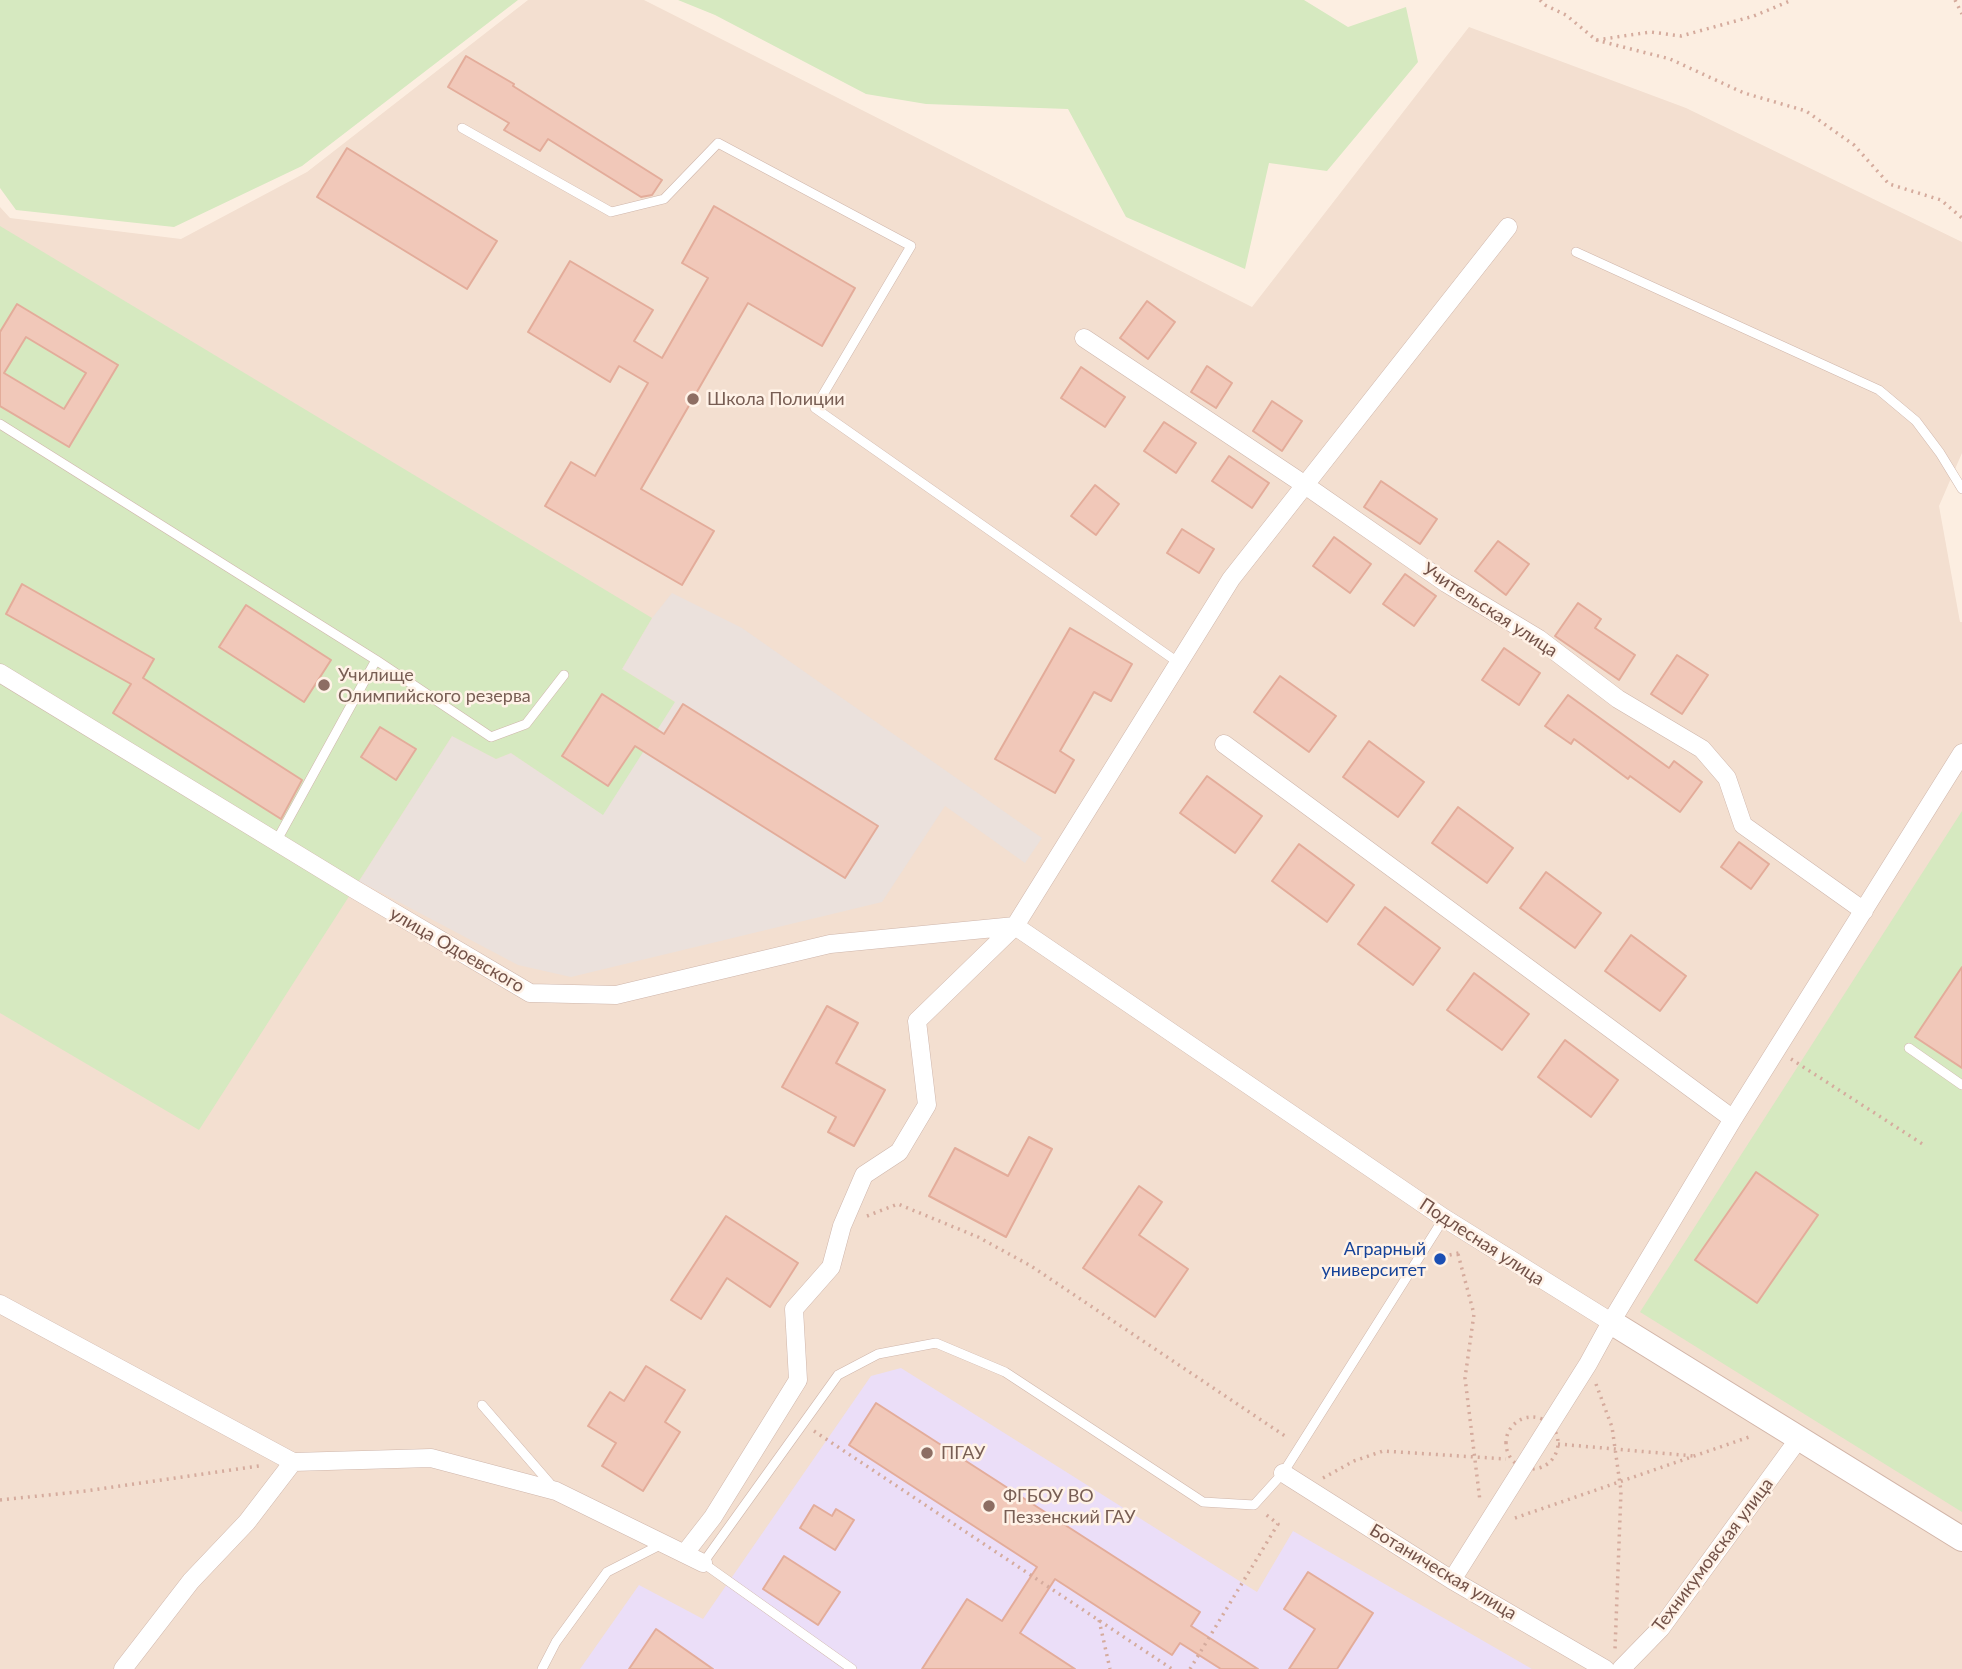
<!DOCTYPE html>
<meta charset="utf-8">
<style>
body{margin:0}
canvas{display:block;background:#fceee1}
</style>
<canvas width="1962" height="1669"></canvas>
<script>
const context = document.querySelector('canvas').getContext('2d');
context.lineJoin = 'round';
function fillPath(path, color) { context.fillStyle = color; context.fill(path, 'evenodd'); }
function strokePath(path, color, width, dash) { context.strokeStyle = color; context.lineWidth = width; context.lineCap = dash ? 'butt' : 'round'; context.setLineDash(dash || []); context.stroke(path); }
function drawText(font, color, halo, rows, align = 'center') {
  context.font = font + ' Lato,sans-serif'; context.lineWidth = 5; context.setLineDash([]); context.textBaseline = 'middle'; context.strokeStyle = halo; context.fillStyle = color; for (const [text, x, y, turn = 0] of rows) {
    context.save(); context.translate(x, y); context.rotate((+turn || 0) * Math.PI / 180); context.textAlign = isNaN(turn) ? turn : align; if (halo) context.strokeText(text, 0, 0); context.fillText(text, 0, 0); context.restore();
  }
}
const residential = new Path2D(`
 M528,0H644L1252,307L1469,27L1686,108L1962,242V453L1939,506L1960,622H1962V1669H0V207L10,218L181,239L307,172Z`);
const industrial = new Path2D(`
 M672,593L742,628L1042,838L1025,863L945,806L882,902L571,977L518,965L359,881L452,736L496,759L511,753L602,814L674,701L622,669L652,618Z`);
const education = new Path2D(`
 M901,1368L1257,1592L1293,1531L1532,1669H580L639,1585L703,1619L871,1376Z`);
const green = new Path2D(`
 M0,0H518L302,166L174,227L16,210L0,188Z
 M678,0H1304L1348,27L1406,7L1418,62L1327,171L1269,163L1245,269L1126,217L1068,109L926,104L866,94L715,15Z
 M0,226L652,618L622,669L675,702L603,815L511,753L496,759L452,736L199,1130L0,1013Z
 M1962,811V1512L1640,1312Z`);
const building = new Path2D(`
 M466,56L514,84L513,86L662,180L652,195L641,197L548,139L540,151L504,130L509,123L448,87Z
 M347,148L497,241L467,289L317,197Z
 M714,206L855,288L822,346L748,303L641,489L714,531L682,585L545,506L571,462L595,476L648,383L619,366L610,382L528,332L570,261L653,310L634,341L662,358L708,278L682,263Z
 M1147,301L1175,322L1148,359L1120,338Z
 M17,304L118,365L69,447L0,406V332ZM26,337L86,373L64,409L4,373Z
 M1207,366L1232,383L1216,408L1191,392Z
 M1081,367L1125,397L1105,427L1061,398Z
 M1272,401L1302,421L1282,451L1253,431Z
 M1164,422L1196,443L1176,473L1144,451Z
 M1229,456L1269,483L1252,508L1212,481Z
 M1381,481L1437,519L1420,544L1364,507Z
 M1095,485L1119,504L1096,535L1071,516Z
 M1182,529L1214,549L1199,573L1167,553Z
 M1334,537L1371,564L1350,593L1313,566Z
 M1498,541L1529,564L1506,595L1475,571Z
 M1405,574L1436,596L1414,626L1383,604Z
 M22,584L154,659L143,678L302,780L281,819L113,713L131,684L6,614Z
 M1578,603L1601,619L1595,628L1635,655L1619,680L1555,636Z
 M246,605L331,660L304,702L219,647Z
 M1070,628L1132,664L1111,701L1094,692L1060,751L1074,760L1055,793L995,759Z
 M1504,648L1540,673L1519,705L1482,680Z
 M1677,655L1708,675L1682,714L1651,694Z
 M1280,676L1336,716L1309,752L1254,712Z
 M602,694L664,734L683,704L878,826L845,878L635,746L608,786L562,756Z
 M1568,695L1669,768L1674,761L1702,782L1680,812L1630,776L1628,779L1574,739L1571,744L1545,726Z
 M380,727L416,749L396,780L361,757Z
 M1369,741L1424,782L1398,817L1343,777Z
 M1207,776L1262,816L1235,853L1180,813Z
 M1458,807L1513,848L1487,883L1432,843Z
 M1739,842L1769,864L1751,889L1721,867Z
 M1299,844L1354,885L1327,922L1272,881Z
 M1546,872L1601,913L1575,948L1520,908Z
 M1385,907L1440,948L1413,985L1358,944Z
 M1631,935L1686,976L1660,1011L1605,971Z
 M1962,967V1068L1915,1037Z
 M1474,973L1529,1014L1502,1050L1447,1010Z
 M827,1006L858,1023L836,1063L885,1090L854,1146L828,1132L836,1117L782,1087Z
 M1565,1040L1618,1080L1591,1117L1538,1077Z
 M1029,1137L1052,1149L1006,1237L929,1196L955,1148L1008,1176Z
 M1756,1172L1818,1215L1757,1303L1695,1260Z
 M1139,1186L1162,1202L1139,1235L1188,1269L1155,1317L1083,1268Z
 M726,1216L798,1263L770,1307L727,1278L701,1319L671,1300Z
 M646,1366L685,1390L665,1422L680,1432L643,1491L602,1466L616,1443L588,1426L610,1392L624,1401Z
 M876,1403L1200,1612L1191,1626L1258,1669H1221L1180,1643L1172,1655L1055,1579L1020,1633L1075,1669H922L967,1599L1002,1621L1037,1567L849,1445Z
 M814,1505L832,1516L836,1509L854,1520L835,1550L800,1528Z
 M784,1556L840,1592L818,1625L763,1589Z
 M1308,1572L1373,1613L1337,1669H1289L1315,1629L1284,1609Z
 M656,1629L713,1669H629Z`);
const path = new Path2D(`
 M1540,0L1545,5L1566,15L1596,40L1651,32L1681,36L1754,16L1792,0
 M1955,0L1962,14
 M1596,40L1670,59L1744,93L1806,111L1854,145L1889,184L1941,200L1962,218
 M1791,1059L1924,1145
 M867,1216L898,1204L978,1237L1031,1266L1288,1438
 M1458,1254L1474,1314L1465,1378L1480,1501
 M1436,1258L1463,1252
 M1596,1384L1612,1427L1621,1491L1615,1649
 M1506 1443a26 26 0 1 1 52 0a26 26 0 1 1-52 0Z
 M814,1431L1172,1669
 M1558,1444L1694,1456
 M1323,1478L1354,1461L1383,1451L1506,1459
 M0,1500L86,1491L259,1466
 M1515,1518L1752,1436
 M1099,1620L1110,1669
 M1190,1669L1278,1524L1264,1513`);
const lane = new Path2D(`
 M462,128L611,212L664,199L718,143L911,246L815,408L1179,663
 M1576,252L1879,390L1916,421L1940,453L1962,489
 M0,424L376,660L277,840
 M376,660L491,737L526,724L564,675
 M1909,1048L1962,1085
 M482,1405L553,1487
 M542,1669L556,1642L607,1572L664,1543
 M852,1669L703,1563L838,1375L878,1354L936,1343L1005,1372L1203,1502L1254,1505L1283,1473L1444,1218`);
const street = new Path2D(`
 M1084,338L1305,485L1446,583L1539,639L1618,699L1702,749L1727,778L1743,825L1864,911
 M0,673L354,889L530,993L616,995L830,944L1015,926
 M1224,744L1733,1119
 M1015,926L1444,1218L1611,1322
 M0,1304L293,1462L431,1458L556,1491L703,1563
 M1283,1473L1452,1580L1605,1669
 M685,1553L713,1517L798,1380L794,1309L831,1267L842,1226L864,1175L899,1152L927,1105L917,1021L1015,926L1231,579L1508,227
 M1452,1580L1588,1364L1611,1322L1733,1119L1962,753
 M123,1669L191,1581L247,1522L293,1462
 M1621,1669L1661,1628L1800,1437`);
const secondary = new Path2D(`
 M1611,1322L1962,1539`);
const markers = [
 [693,399,7,"#8d6e63"],
 [324,685,7,"#8d6e63"],
 [1440,1259,7,"#1a4fb4"],
 [927,1453,7,"#8d6e63"],
 [989,1506,7,"#8d6e63"]
];
const educationNames = [
 ["Школа Полиции",707,399],
 ["Училище",338,675],
 ["Олимпийского резерва",338,696],
 ["ПГАУ",941,1453],
 ["ФГБОУ ВО",1003,1496],
 ["Пеззенский ГАУ",1003,1517]
];
const streetNames = [
 ["Учительская улица",1490,610,33],
 ["улица Одоевского",457,950,30],
 ["Подлесная улица",1482,1242,33],
 ["Техникумовская улица",1713,1555,-53],
 ["Ботаническая улица",1443,1572,31]
];
const transitNames = [
 ["Аграрный",1426,1249],
 ["университет",1426,1270]
];
fillPath(residential, '#f3dfd0');
fillPath(industrial, '#ebe1dc');
fillPath(education, '#ebdef8');
fillPath(green, '#d6e9c0');
fillPath(building, '#f1c8b9');
strokePath(building, '#e3ac9a', 2);
strokePath(lane, '#cfb6ab', 10);
strokePath(street, '#cfb6ab', 19);
strokePath(secondary, '#d2b5a8', 26);
strokePath(path, '#d5ab9d', 3.5, [2, 5]);
strokePath(lane, '#fff', 9);
strokePath(street, '#fff', 18);
strokePath(secondary, '#fff', 24);
for (const [x, y, r, color] of markers) { const dot = new Path2D(); dot.arc(x, y, r, 0, 2 * Math.PI); context.fillStyle = color; context.fill(dot); strokePath(dot, '#fff2e7', 2.5); }
drawText('18px', '#785e54', '#fff2e7', educationNames, 'left');
drawText('18px', '#735248', '#fff2e7', streetNames);
drawText('18px', '#164399', '#fff2e7', transitNames, 'right');
</script>
